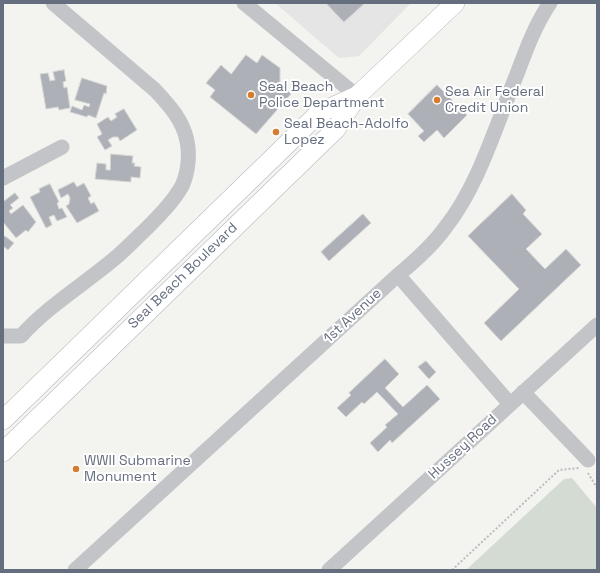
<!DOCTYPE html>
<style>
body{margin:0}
#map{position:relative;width:600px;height:573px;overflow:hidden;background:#f3f4f0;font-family:"Space Grotesk",sans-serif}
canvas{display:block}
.frame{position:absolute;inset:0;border:4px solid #656e7f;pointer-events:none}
</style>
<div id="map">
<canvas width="600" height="573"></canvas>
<div class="frame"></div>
</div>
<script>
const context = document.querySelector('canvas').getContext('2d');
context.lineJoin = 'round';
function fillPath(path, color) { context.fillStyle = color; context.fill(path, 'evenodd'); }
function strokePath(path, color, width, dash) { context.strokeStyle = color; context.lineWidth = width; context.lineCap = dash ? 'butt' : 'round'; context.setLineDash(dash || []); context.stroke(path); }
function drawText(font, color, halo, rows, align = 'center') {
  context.font = font + ' "Space Grotesk",sans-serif'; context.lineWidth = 4; context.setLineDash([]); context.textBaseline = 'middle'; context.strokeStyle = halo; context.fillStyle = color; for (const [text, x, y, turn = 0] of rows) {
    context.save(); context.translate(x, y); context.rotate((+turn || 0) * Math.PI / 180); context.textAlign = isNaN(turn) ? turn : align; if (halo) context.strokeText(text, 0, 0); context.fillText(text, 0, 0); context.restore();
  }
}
const built = new Path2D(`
 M275,3H411L359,56L339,58Z`);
const green = new Path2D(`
 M572,478L597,508V570H466L564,479Z`);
const building = new Path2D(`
 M326,3H365L344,22Z
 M246,55L257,63L262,55L280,68V83L291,94L256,134L210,97L215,90L206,83L221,65L231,74Z
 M64,70L66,81L63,82L64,88L67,87L70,108L59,110L58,107L46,109L40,74L48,73L50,81L55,80L53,72Z
 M82,78L107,86L106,94L104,93L96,118L88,115L87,117L70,112L72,106L82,110L84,105L89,107L90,104L75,100Z
 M437,85L467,115L444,138L437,130L424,142L418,136L424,131L408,114Z
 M124,109L137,130L120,141L118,137H113L108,140L112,146L105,150L97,137L102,134L97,124L108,117L111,121L117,117L115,114Z
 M111,154L133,156L132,163H135L134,166L141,167L140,178L131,177V182L95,179L97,163L106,164V170H110Z
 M74,182L77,187L84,183L91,196L88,198L91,204L94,202L99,211L77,223L66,206L69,204L70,198L68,194L61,198L58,190Z
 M50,184L59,202L57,203L59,209L62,208L67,217L57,221L54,215L49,217L52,225L46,228L30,197L40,192L39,189Z
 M15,193L19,198L10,205L13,208L9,211L11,214L23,205L36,222L28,232L26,230L16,238L3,222V202Z
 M512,194L526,210L523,214L542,234L526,249L545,269L566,249L581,265L501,341L484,323L519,289L468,236Z
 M363,214L371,223L329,261L321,252Z
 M5,236L14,243L8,250L3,246V238Z
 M385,359L399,374L385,388L403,407L427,385L440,399L392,443L390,440L378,452L370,443L387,427L385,425L398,414L377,392L364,404L362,402L346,417L337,408L351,395L349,393Z
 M426,361L436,372L429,379L418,367Z`);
const path = new Path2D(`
 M588,473L597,488
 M452,570L559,470L579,468`);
const minor = new Path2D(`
 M244,3L357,96
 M3,178L62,147
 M398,275L510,404
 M3,336H21C48,306 83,285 114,259C125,250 135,239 145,230C158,217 173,202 182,186C188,173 190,155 187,141C183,120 169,105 155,90L53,3
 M523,392L588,460
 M75,570L398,275C415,261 432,246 445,228C479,185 496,125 517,74C526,50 535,25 550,3
 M329,570L597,325`);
const major = new Path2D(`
 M3,420L319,113L357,96
 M3,452L336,129L357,96L455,3`);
const markers = [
 [251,95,4,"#d57c2f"],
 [437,100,4,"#d57c2f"],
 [276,132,4,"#d57c2f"],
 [76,469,4,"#d57c2f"]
];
const poiNames = [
 ["Seal Beach",259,87],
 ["Police Department",259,103],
 ["Sea Air Federal",445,92],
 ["Credit Union",445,108],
 ["Seal Beach-Adolfo",284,124],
 ["Lopez",284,140],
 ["WWII Submarine",84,461],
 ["Monument",84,477]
];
const streetNames = [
 ["Seal Beach Boulevard",183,276,-44],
 ["1st Avenue",353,316,-43],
 ["Hussey Road",463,447,-43]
];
fillPath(built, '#e4e5e4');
fillPath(green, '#d3dbd2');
fillPath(building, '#adb1b7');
strokePath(building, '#d5d5d3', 1);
strokePath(major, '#b5b7bb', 20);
strokePath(path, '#bbbcbf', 2, [2, 2]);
strokePath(minor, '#c2c4c8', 15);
strokePath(major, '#fff', 19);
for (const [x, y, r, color] of markers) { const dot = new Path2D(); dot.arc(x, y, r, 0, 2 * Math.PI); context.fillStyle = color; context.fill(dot); strokePath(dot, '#fff', 1.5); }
drawText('14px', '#656e7f', '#fff', poiNames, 'left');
drawText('14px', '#656e7f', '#fff', streetNames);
</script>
